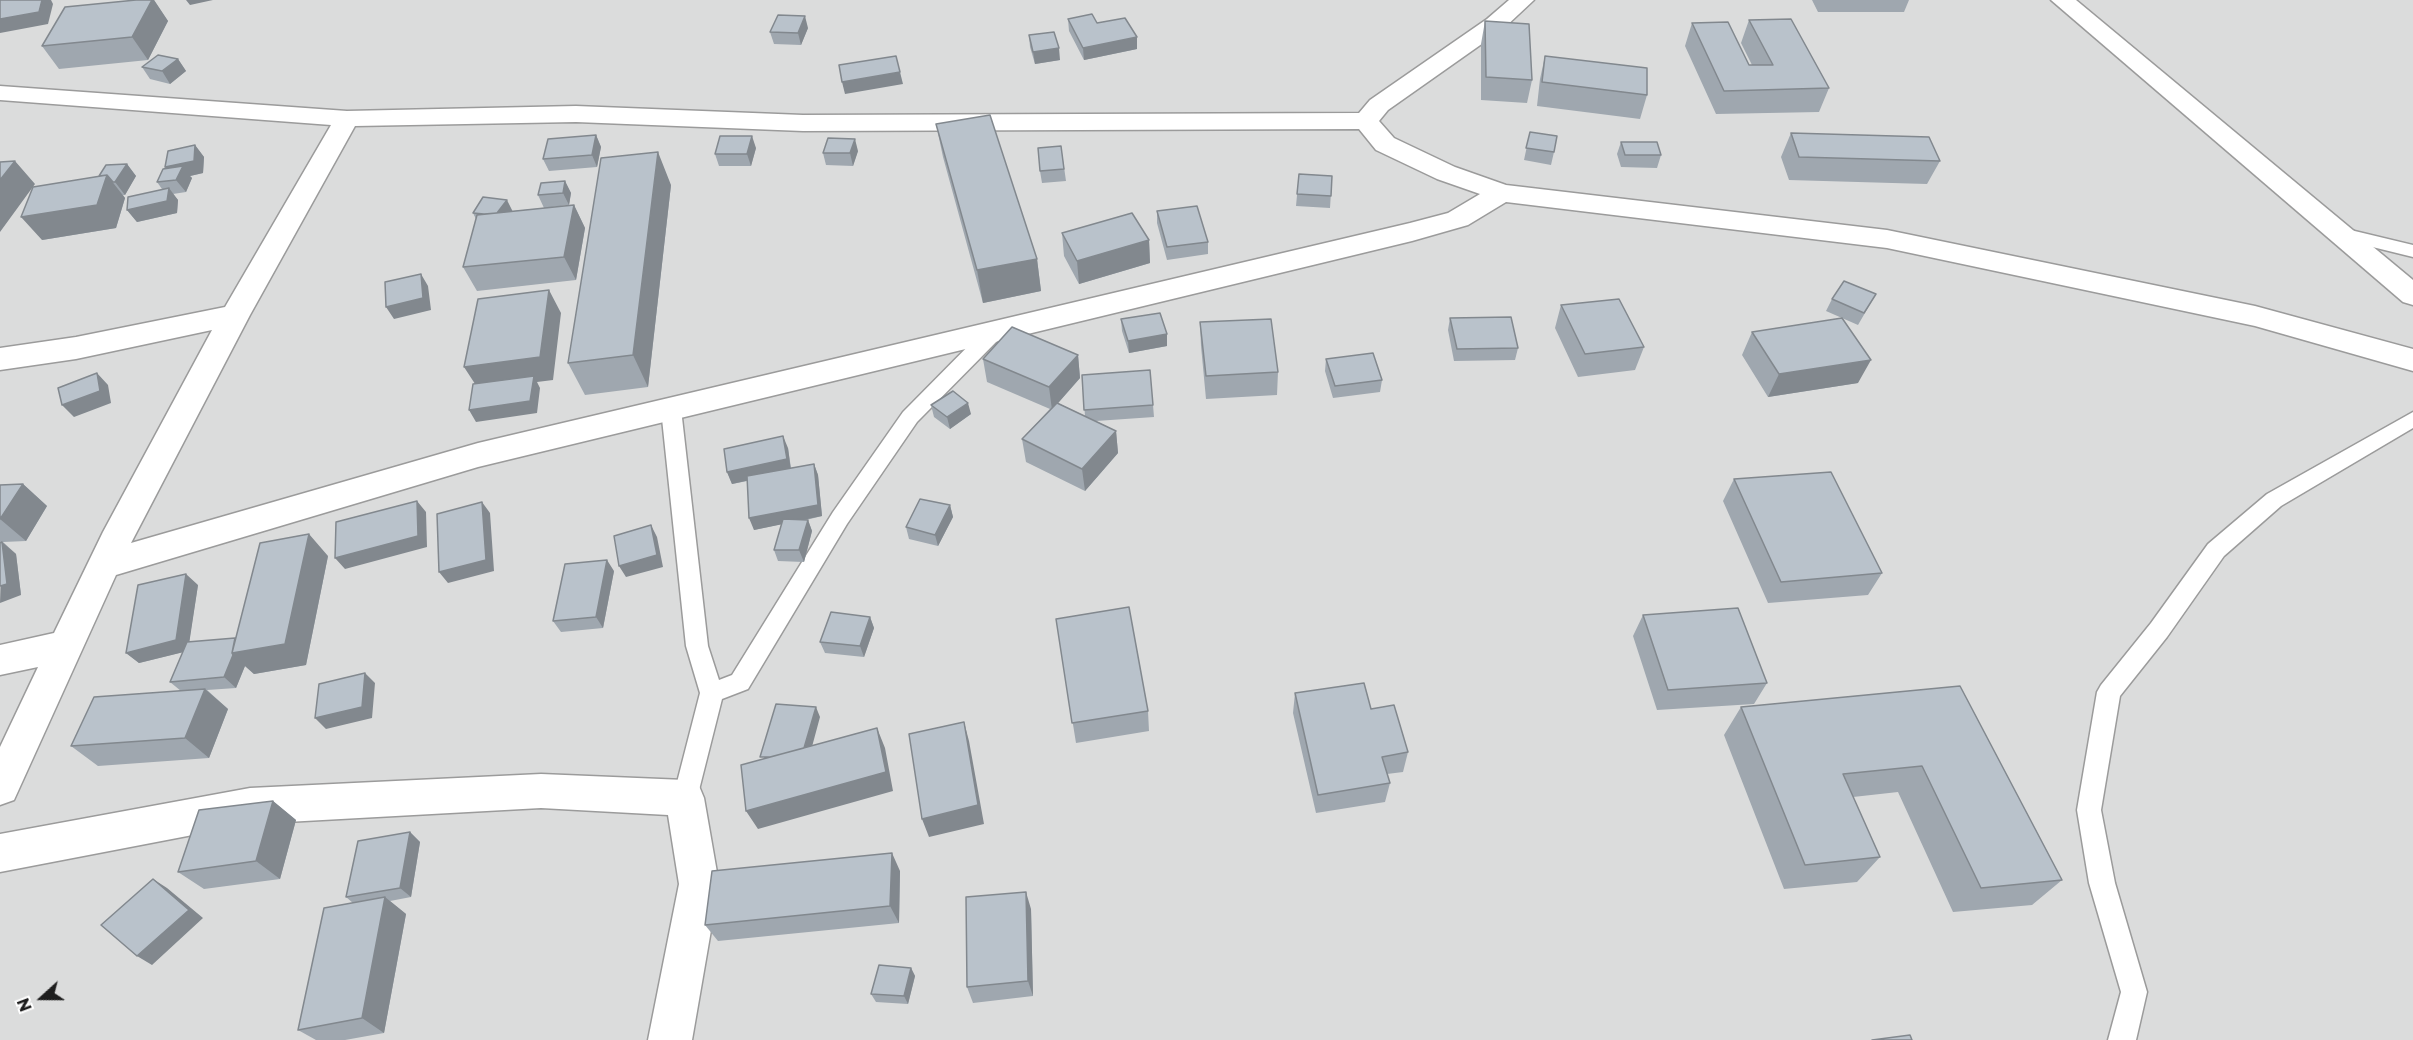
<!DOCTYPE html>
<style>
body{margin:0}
#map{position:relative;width:2413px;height:1040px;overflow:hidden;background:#e3e7ef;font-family:Montserrat,sans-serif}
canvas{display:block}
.north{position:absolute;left:12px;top:968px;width:60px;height:60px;-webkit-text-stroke:4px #fff;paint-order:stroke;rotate:249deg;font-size:16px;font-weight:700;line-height:24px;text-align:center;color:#1e1e1e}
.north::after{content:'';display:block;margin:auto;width:21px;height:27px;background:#1e1e1e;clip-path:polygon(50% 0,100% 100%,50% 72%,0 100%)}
</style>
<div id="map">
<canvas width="2413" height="1040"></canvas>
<div class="north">N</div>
</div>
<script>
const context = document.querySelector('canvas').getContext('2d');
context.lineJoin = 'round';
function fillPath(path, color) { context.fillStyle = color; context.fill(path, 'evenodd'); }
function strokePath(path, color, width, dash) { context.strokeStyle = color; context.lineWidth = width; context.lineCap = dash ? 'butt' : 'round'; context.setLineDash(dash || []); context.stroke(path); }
const residential = new Path2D(`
 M0,0H2413V1040H0Z`);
const service = new Path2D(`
 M2338,227L2413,245V257L2332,237L2329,233L2332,229Z
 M995,324L1002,326L1004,331L1002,336L917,422L847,524L748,689L722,699L697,798L694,806L685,809L676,806L673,798L700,693L686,646L661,409L664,404L671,402L678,404L681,409L708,646L719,680L732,675L833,512L903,412L988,326Z
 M2413,412V428L2281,506L2224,556L2167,637L2120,696L2101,810L2115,883L2147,992L2136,1040H2108L2121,992L2089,883L2077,810L2097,692L2101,685L2151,623L2208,544L2267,494Z`);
const minor = new Path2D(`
 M1509,0H1534L1503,29L1388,110L1379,121L1394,138L1455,167L1506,185L1887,230L2255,306L2413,349V371L2255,326L1887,248L1506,202L1468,225L1412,241L478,467L116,575L14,800L0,805V747L38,667L0,675V645L54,633L103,532L212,330L76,359L0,370V348L76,337L225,307L331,125L0,100V86L347,111L576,106L803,115L1359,113L1370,100L1487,19ZM576,122L803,131L1359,129L1376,150L1437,179L1480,194L1448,213L1410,223L478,443L131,543L250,315L355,126Z
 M541,774L685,780L699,786L704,798L719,884L692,1040H648L679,884L668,815L541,808L250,824L0,872V834L250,788Z`);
const tertiary = new Path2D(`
 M2051,0H2076L2413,280V305L2403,302Z`);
const wall = new Path2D(`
 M136,0H154L168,21L148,60L59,69L42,46Z
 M1812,0H1909L1904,12H1818Z
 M1068,19L1097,23L1137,49L1084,60L1069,31Z
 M1749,20L1829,88L1819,112L1716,114L1685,46L1692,23L1749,65H1752L1741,43Z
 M1485,21L1532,80L1527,103L1481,100V44Z
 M808,28L801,45L774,44L770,32Z
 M1029,35L1060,60L1035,64L1030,47Z
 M1545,56L1647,95L1640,119L1537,106L1540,79Z
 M178,59L186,71L170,84L150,79L142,67Z
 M936,124L1037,259L1041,291L983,303L943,157Z
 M1530,132L1554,152L1551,165L1524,160Z
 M1791,133L1940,161L1927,184L1789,180L1781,157Z
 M596,135L601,147L597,167L549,171L543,159Z
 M1621,142L1661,155L1657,168L1621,167L1617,154Z
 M195,145L204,157L203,173L190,176L192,178L186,192L173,194L178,200L177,213L137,222L127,210L162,189L157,182L166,168L165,167Z
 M1061,146L1066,181L1042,183L1040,171Z
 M756,148L751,166H719L715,154Z
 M858,151L853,166L826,165L823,153Z
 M127,164L136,176L125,195H123L125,198L116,228L42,240L99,176Z
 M1299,174L1332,176L1330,208L1296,206Z
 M565,181L571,193L569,205L544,208L538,195Z
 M671,185L648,387L585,395L568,363Z
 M574,205L585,228L576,280L477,291L463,267L476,219L473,213L513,211Z
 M1157,211L1208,242V254L1167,260L1157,223Z
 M1062,233L1149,240L1150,263L1079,284L1064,256Z
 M1876,294L1858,325L1826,311L1832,299Z
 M1561,305L1644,347L1635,370L1578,377L1555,328Z
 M1450,318L1518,348L1515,360L1454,361L1448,330Z
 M1121,319L1167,334V346L1129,353L1122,331Z
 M1200,322L1278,372L1277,395L1206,399L1201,346Z
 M1752,332L1858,383L1768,397L1742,355Z
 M1078,355L1080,378L1058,403L1085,416L1082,375L1153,405L1154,417L1096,421L1116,431L1118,453L1085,491L1026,462L1022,439L1050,409L987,382L983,359Z
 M1326,359L1382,380L1380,392L1333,398L1325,371Z
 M931,405L971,414L950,429L934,417Z
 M788,448L791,468L814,464L818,475L822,516L806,520H808L812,531L804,562L778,561L774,550L782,524L754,530L747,481L732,484L727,472Z
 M1734,479L1882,573L1868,595L1768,603L1723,501Z
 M23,484L47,506L26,541L3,542L16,554L21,595L2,542L0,543V485Z
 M950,505L953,517L938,546L909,539L906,527Z
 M328,556L306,665L254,674L245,666L236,688L207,690L228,709L209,758L98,766L71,746L181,691L170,682L183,652L139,663L126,653L198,585L189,642L235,638Z
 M614,571L603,628L561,632L553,621Z
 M1643,615L1767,683L1754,704L1657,710L1633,636Z
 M870,617L874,628L864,657L825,653L820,642Z
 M1056,619L1148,711L1149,731L1076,743Z
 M1960,686L2062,880L2032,905L1953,912L1898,792L1853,797L1880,857L1857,882L1784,889L1724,735L1741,707Z
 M1295,693L1408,752L1403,772L1387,774L1390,783L1385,802L1316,813L1293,713Z
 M273,801L296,820L280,879L204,889L178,872Z
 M410,832L420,842L411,897L390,901L406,914L384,1033L345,1040H316L298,1030L353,903L346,897Z
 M900,871L899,923L718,941L705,925Z
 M1031,909L1033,996L973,1003L967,987Z
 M911,968L915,976L908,1004L876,1002L871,994Z`);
const shadedWall = new Path2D(`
 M42,0H51L53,4L48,24L0,33V19Z
 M152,0H154L168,21L148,60L132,37Z
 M186,0H213L190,5Z
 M805,16L808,28L801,45L798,33Z
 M1137,37V49L1084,60L1083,48Z
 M1059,48L1060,60L1035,64L1033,52Z
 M178,59L186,71L170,84L162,71Z
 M900,72L903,84L845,94L842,82Z
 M596,135L601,147L597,167L592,155Z
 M752,136L756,148L751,166L747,154Z
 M855,139L858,151L853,166L850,153Z
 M195,145L204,157L203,173L190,176L192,178L186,192L165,167Z
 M658,152L671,185L648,387L633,355Z
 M15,161L35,184L0,232V180Z
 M127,164L136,176L125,195L115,182Z
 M107,175L125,198L116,228L42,240L21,217Z
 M565,181L571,193L569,205L563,193Z
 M169,188L178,200L177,213L137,222L127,210Z
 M507,200L513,212L495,215Z
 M574,205L585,228L576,280L564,257Z
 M1149,240L1150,263L1079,284L1077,261Z
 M1037,259L1041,291L983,303L977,270Z
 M421,274L428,286L431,310L394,319L386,307Z
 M549,290L561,313L553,380L537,382L540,388L537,413L476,422L469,410L479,390L464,367Z
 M1167,334V346L1129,353L1128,341Z
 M1078,355L1080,378L1052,410L1049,387Z
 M1871,360L1858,383L1768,397L1779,374Z
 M97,373L108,385L111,403L74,417L62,405Z
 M968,403L971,414L950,429L947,417Z
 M1116,431L1118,453L1085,491L1082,469Z
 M783,436L788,448L791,471L732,484L727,472Z
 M814,464L818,475L822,516L754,530L749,518Z
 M23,484L47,506L26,541L0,519Z
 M417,501L426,512L427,547L345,569L335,558Z
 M482,502L490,513L494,571L448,583L439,572Z
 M950,505L953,517L938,546L935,535Z
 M808,520L812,531L804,562L799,550Z
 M651,525L657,537L663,567L626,577L619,566Z
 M309,534L328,556L306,665L254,674L245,666L236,688L224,677L232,653Z
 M2,542L16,554L21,595L0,603Z
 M607,560L614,571L603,628L596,617Z
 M186,574L198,585L188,651L139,663L126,653Z
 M870,617L874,628L864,657L860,646Z
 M365,673L375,683L372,718L326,729L315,718Z
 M205,689L228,709L209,758L185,738Z
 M816,707L820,717L806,769L801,759Z
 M964,722L969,741L984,824L929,837L922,819Z
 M877,728L885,748L893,791L758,829L746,811Z
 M273,801L296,820L280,879L256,861Z
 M410,832L420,842L411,897L400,888Z
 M892,853L900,871L899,923L890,906Z
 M153,879L167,888L203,918L152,965L137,956Z
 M1026,892L1031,909L1033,996L1028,981Z
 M385,897L406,914L384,1033L362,1018Z
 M911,968L915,976L908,1004L904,996Z`);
const building = new Path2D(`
 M0,0H42L39,12L0,19Z
 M136,0H152L132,37L42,46L65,7Z
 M1092,14L1097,23L1125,18L1137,37L1083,48L1068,19Z
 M778,15L805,16L798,33L770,32Z
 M1791,19L1829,88L1724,91L1692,23L1728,22L1749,65H1773L1749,20Z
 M1485,21L1529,24L1532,80L1486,77Z
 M1054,32L1059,48L1033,52L1029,35Z
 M158,55L178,59L162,71L142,67Z
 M896,56L900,72L842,82L839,65Z
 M1545,56L1647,68V95L1542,82Z
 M990,115L1037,259L977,270L936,124Z
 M1530,132L1557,136L1554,152L1526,148Z
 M1791,133L1929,137L1940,161L1799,157Z
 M596,135L592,155L543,159L548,139Z
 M720,136H752L747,154H715Z
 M828,138L855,139L850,153H823Z
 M1621,142H1657L1661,155H1625Z
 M195,145L194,161L165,167L168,151Z
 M1061,146L1064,169L1040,171L1038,148Z
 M658,152L633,355L568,363L601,158Z
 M15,161L0,180V162Z
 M127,164L115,182H113L107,175L99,176L106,165Z
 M183,166L176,180L157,182L163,169Z
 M1299,174L1332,176L1331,196L1297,194Z
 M107,175L97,205L21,217L33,187Z
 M565,181L563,193L538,195L541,183Z
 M169,188L167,201L127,210L128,197Z
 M483,197L507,200L497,213L484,214L473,213Z
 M574,205L564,257L463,267L477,215Z
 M1197,206L1208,242L1167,247L1157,211Z
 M1132,213L1149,240L1077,261L1062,233Z
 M421,274L423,298L386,307L385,282Z
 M1844,281L1876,294L1864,313L1832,299Z
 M549,290L540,357L464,367L478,299Z
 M1619,299L1644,347L1585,354L1561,305Z
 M1160,313L1167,334L1128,341L1121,319Z
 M1511,317L1518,348L1457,349L1450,318Z
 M1842,318L1871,360L1779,374L1752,332Z
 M1271,319L1278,372L1206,376L1200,322Z
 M1012,327L1078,355L1049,387L983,359Z
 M1373,353L1382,380L1335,386L1326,359Z
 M1150,370L1153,405L1084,410L1082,375Z
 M97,373L100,391L62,405L58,388Z
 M534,376L530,401L469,410L473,384Z
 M953,391L968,403L947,417L931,405Z
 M1057,403L1116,431L1082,469L1022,439Z
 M783,436L787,459L727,472L724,449Z
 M814,464L818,505L749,518L747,476Z
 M1831,472L1882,573L1781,582L1734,479Z
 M23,484L0,519V485Z
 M920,499L950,505L935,535L906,527Z
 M417,501L418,536L335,558L336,522Z
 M482,502L486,560L439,572L437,514Z
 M783,519L808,520L799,550H774Z
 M651,525L657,555L619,566L614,536Z
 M309,534L285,644L232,653L260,543Z
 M2,542L7,584L0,586V543Z
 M607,560L596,617L553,621L565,564Z
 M186,574L176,640L126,653L138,585Z
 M1129,607L1148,711L1072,723L1056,619Z
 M1738,608L1767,683L1668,690L1643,615Z
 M831,612L870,617L860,646L820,642Z
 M235,638L232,653L233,655L224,677L170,682L187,642Z
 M365,673L362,707L315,718L319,684Z
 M1364,683L1371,709L1394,705L1408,752L1382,757L1390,783L1318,795L1295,693Z
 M1960,686L2062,880L1981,888L1922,766L1843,774L1880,857L1805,865L1741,707Z
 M205,689L185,738L71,746L94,697Z
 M776,704L816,707L804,748L770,757H760Z
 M964,722L978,805L922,819L909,734Z
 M877,728L886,772L746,811L741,765Z
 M273,801L256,861L178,872L199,810Z
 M410,832L400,888L346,897L358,841Z
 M892,853L890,906L705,925L712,871Z
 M153,879L189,910L137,956L101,925Z
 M1026,892L1028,981L967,987L966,897Z
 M385,897L362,1018L298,1030L324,908Z
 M879,965L911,968L904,996L871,994Z
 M1910,1035L1912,1040H1872Z`);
fillPath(residential, '#dbdcdc');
strokePath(service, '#9b9b9b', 3);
strokePath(minor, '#9b9b9b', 3);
strokePath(tertiary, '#9b9b9b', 3);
fillPath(service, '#fff');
fillPath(minor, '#fff');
fillPath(tertiary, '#fff');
fillPath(wall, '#9fa7af');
fillPath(shadedWall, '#82888e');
fillPath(building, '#b9c2cb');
strokePath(building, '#82888e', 1.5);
</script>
